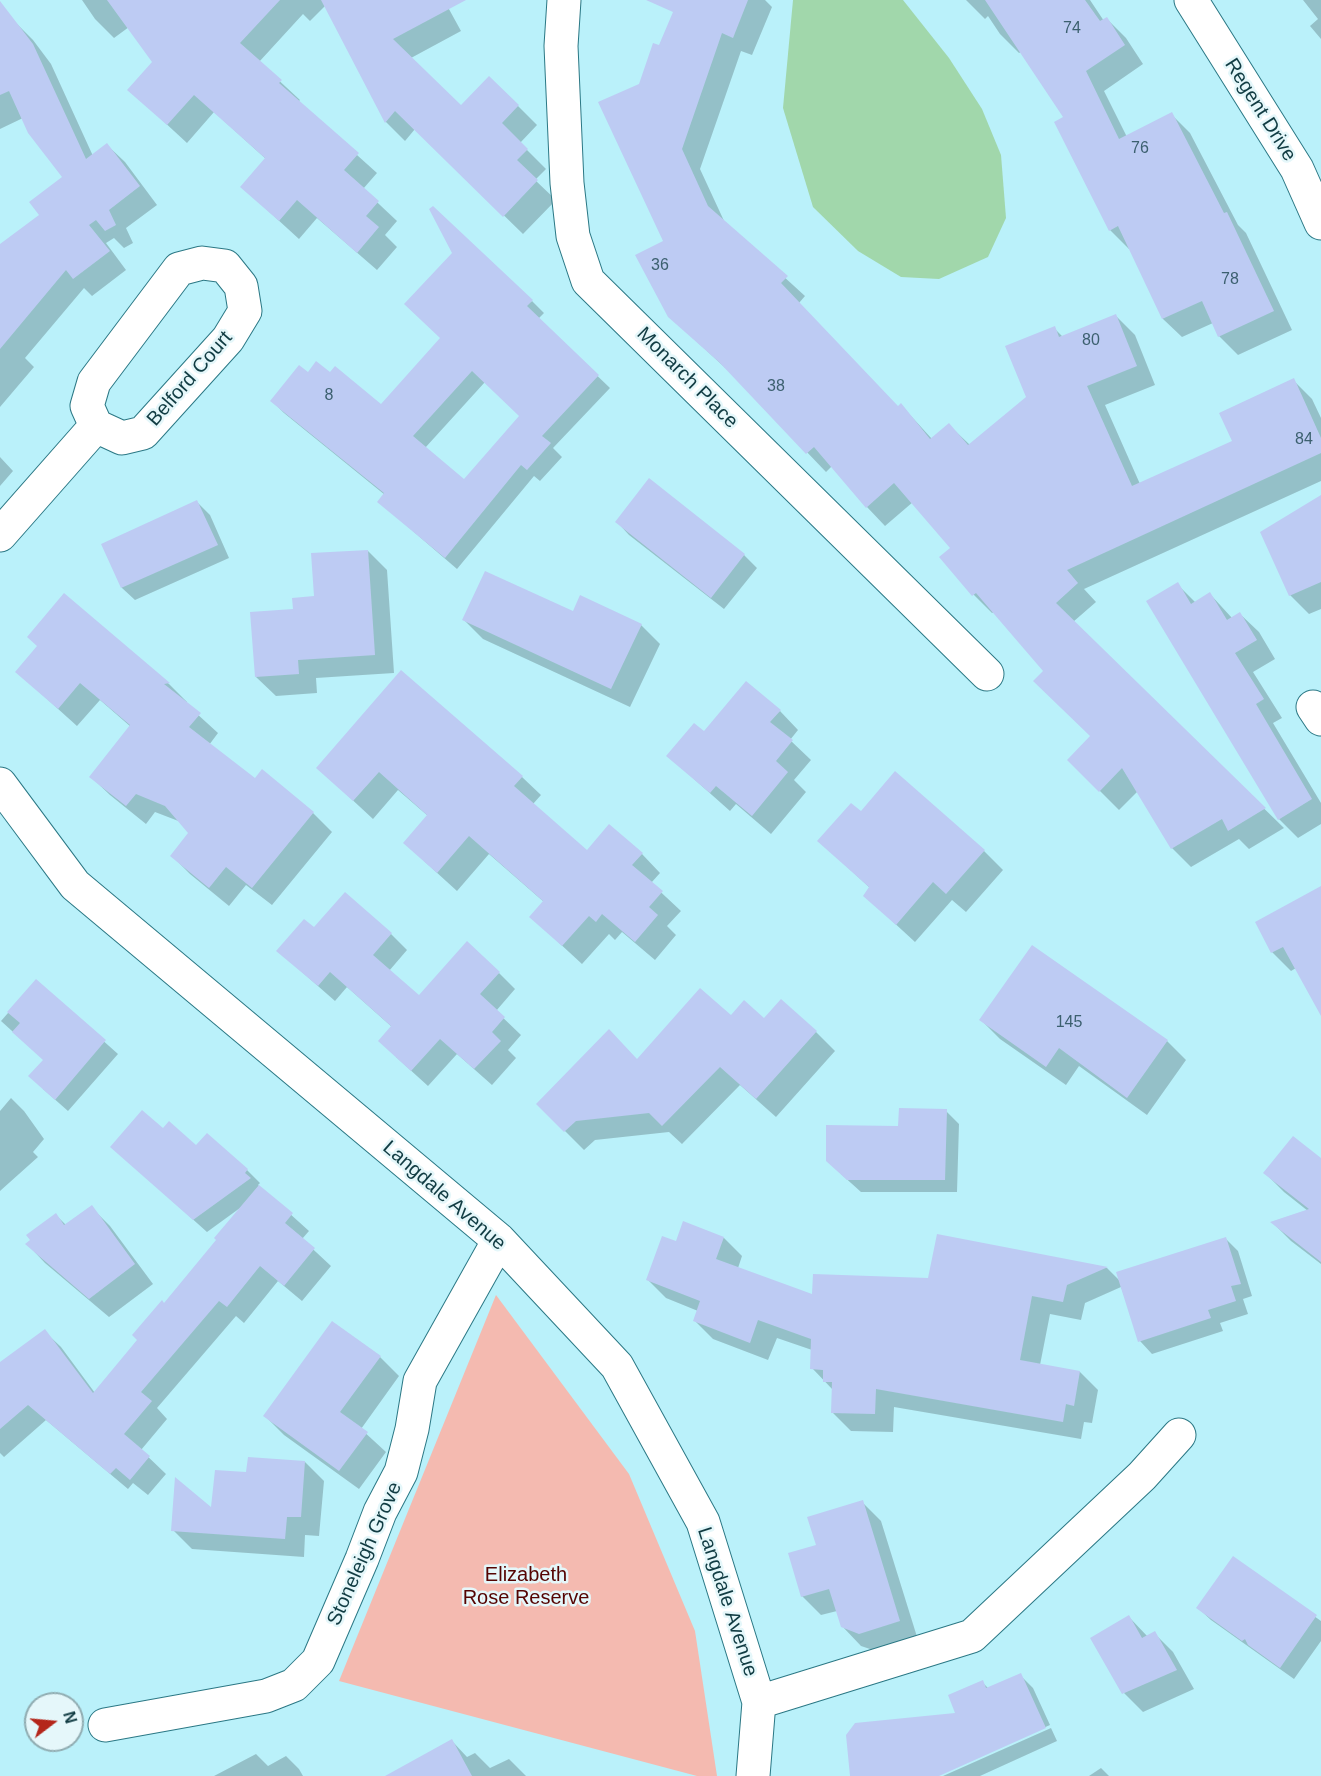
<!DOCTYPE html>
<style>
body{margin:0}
#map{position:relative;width:1321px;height:1776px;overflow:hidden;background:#baf1fa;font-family:Helvetica,sans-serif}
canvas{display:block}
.north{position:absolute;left:24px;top:1692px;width:60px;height:60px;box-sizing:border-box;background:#e5f7fa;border:2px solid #90acb1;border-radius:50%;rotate:74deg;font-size:16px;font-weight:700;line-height:24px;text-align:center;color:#113c43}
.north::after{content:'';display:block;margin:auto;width:21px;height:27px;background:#b4261b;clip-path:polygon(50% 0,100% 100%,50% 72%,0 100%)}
</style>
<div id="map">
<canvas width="1321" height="1776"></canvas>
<div class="north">N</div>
</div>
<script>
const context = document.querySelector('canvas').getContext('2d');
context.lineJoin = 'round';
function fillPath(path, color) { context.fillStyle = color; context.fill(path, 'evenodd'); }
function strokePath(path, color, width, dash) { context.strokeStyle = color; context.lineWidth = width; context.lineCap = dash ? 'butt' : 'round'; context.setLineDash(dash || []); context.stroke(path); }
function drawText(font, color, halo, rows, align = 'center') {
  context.font = font + ' Helvetica,sans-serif'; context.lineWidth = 5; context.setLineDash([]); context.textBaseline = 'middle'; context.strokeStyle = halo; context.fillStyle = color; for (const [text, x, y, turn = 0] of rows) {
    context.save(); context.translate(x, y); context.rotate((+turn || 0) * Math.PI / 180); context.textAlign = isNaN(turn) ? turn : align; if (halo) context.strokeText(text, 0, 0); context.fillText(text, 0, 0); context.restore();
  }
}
const green = new Path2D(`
 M496,1295L629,1474L695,1631L717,1776H697L339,1681Z`);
const water = new Path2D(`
 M793,0H903L949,58L982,109L1001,155L1006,218L988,257L939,279L901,277L858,251L813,207L783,108Z`);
const shadow = new Path2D(`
 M82,0H444L461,31L411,58L461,107L490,78L537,125L520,143L546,169L535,180L556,200L523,234L415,129L405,141L386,122L326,5L310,21L303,14L259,62L300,100L298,102L377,173L363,189L397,221L385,235L397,247L377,270L317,218L299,239L242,187L266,159L214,112L187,143L135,95L154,62L129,27L114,38L95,19Z
 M679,0H765L772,7L752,55L741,51L700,169L725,223L805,296L799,303L898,407L901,405L932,439L949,425L970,445L1028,398L1054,328L1063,337L1116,316L1135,335L1155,385L1105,405L1140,484L1234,442L1293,380L1312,399L1321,418V481L1084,589L1096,602L1073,622L1284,828L1249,849L1239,839L1191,867L1172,848L1138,791L1119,810L1069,760L1092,737L1045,671L994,612L992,613L973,594L952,548L913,502L885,526L867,507L832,466L826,472L734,376L669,316L665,242L640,85L660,47Z
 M966,0H1090L1104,21L1107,19L1126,38L1143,64L1104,91L1127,137L1171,114L1190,133L1238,225L1246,233L1292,330L1238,355L1219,336L1213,323L1182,337L1163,319L1130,248L1129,249L1110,230L1065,118L1021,52L1019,53L1000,34L988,16L985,19Z
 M1303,0H1321V39L1310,26L1318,19Z
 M0,12L15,22L33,40L51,64L93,156L107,145L125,162L157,205L126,228L133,243L124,248L114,238L106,243L126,270L92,296L84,288L25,358L34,367L0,407V258L41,215L64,177L23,118L0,129Z
 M532,301L544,313L538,319L610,388L553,448L562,457L540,481L534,476L457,569L379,502L385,495L284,413L272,401L308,374H330L381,406ZM485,382L520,416L464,481L425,448Z
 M0,457L13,471L0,486Z
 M1321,497V609L1309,614L1290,595Z
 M197,502L210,515L229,558L135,600L122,588L103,545Z
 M617,522L744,555L757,568L724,609L629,535Z
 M368,551L387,570L394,673L316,678L317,693L276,696L256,677L295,610L316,598Z
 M1177,584L1196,603L1210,594L1232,618L1240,614L1259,632L1275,659L1253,672L1282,718L1273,723L1321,803V824L1298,838L1279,819Z
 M64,595L169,684L187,702H184L218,733L209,745L255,780L263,771L313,813L332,832L272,905L246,885L229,906L190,874L172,856L190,833L181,822L155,812L146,824L110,795L91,777L131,727L100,700L77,726L17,672L39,647Z
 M573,613L641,625L660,644L630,707L483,639L464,620Z
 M780,711L798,730L790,740L811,760L794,780L806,792L771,834L736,804L730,811L668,756L704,733Z
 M318,768L522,777L541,795L533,804L587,852L642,854L660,873L651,883L681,911L667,926L676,935L655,960L622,932L615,940L609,934L582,964L531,917L544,902L489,854L457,891L424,861L428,816L398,790L373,819Z
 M861,813L984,851L1003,870L966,912L952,900L915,942L865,896L870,888L819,841Z
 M1321,888V1005L1296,968L1291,971L1272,952Z
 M314,930L391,934L407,950L389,971L419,997L499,973L515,989L496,1011L521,1035L508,1050L516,1058L492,1085L457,1054L428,1086L396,1057L392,1027L347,987L335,1001L278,951Z
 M36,981L118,1054L68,1111L43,1089L44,1060L1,1021Z
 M731,1017L816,1032L835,1051L776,1117L740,1085L682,1144L669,1132L595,1140L584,1150L538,1104L638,1060Z
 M981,1020L1167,1041L1186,1060L1147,1115L1079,1066L1066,1085L1000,1039Z
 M11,1098L24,1111L44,1139L33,1152L38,1157L0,1191V1111Z
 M946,1111L959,1124L957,1192H861L841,1174Z
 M163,1131L196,1148L207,1135L247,1170L260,1183L258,1185L309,1231L302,1239L331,1266L302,1301L278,1281L244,1323L236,1316L157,1408L167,1419L141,1450L166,1474L148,1495L133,1483L128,1489L46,1420L4,1457L0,1453V1364L44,1331L61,1347L95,1393L218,1240L240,1208L207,1232L112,1147Z
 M1321,1160V1264L1291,1241L1273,1223L1308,1211L1284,1192L1265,1173Z
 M91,1207L110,1226L153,1284L109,1317L45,1263L27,1244L56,1215L66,1225Z
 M938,1235L1107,1268L1121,1282L1225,1238L1238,1251L1252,1296L1243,1299L1248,1314L1220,1323L1223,1331L1152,1354L1140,1341L1121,1287L1085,1303L1081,1320L1050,1314L1040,1365L1080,1372L1098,1390L1092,1423L1084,1422L1081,1439L894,1407L893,1432L851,1431L832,1412L833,1390L812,1368V1350L777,1338L768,1360L713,1339L695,1321L698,1311L666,1298L648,1280L677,1243L724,1238L742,1256L738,1268L814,1296L930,1279Z
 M333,1323L380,1357L399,1376L361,1429L386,1452L359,1489L284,1435L265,1416Z
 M305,1462L324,1481L319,1536L305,1535L304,1557L192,1549L173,1530L212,1510L248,1474Z
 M862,1502L881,1521L918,1640L879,1652L861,1646L842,1626L837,1611L821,1615L802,1596L818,1546Z
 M1233,1558L1321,1621V1641L1294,1679L1211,1620L1198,1608Z
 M1129,1617L1148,1637L1154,1633L1173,1652L1194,1689L1143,1712L1124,1693Z
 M1020,1675L1033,1688L1050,1725L935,1776H852L957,1715L982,1682L989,1689Z
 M1051,1728L1057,1741L980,1776H943Z
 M452,1741L467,1757L475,1753L490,1768L509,1759L526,1776H433Z
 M256,1754L268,1766L286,1756L299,1769L303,1776H214Z
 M1101,1768L1109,1776H1089Z`);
const building = new Path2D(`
 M107,0H280L240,43L282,80L279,83L359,153L344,170L379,201L366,216L379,227L357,253L297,200L279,221L240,187L265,158L194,95L167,125L127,90L152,62Z
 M321,0H466L393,39L461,105L489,76L519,105L502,123L528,149L517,160L538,180L503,217L395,111L385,123Z
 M646,0H748L733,38L722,33L682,149L708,206L788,276L781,283L898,406L901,403L930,439L949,423L968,445L1026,397L1005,346L1055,326L1059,337L1116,314L1137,366L1087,386L1132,486L1232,441L1219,413L1294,378L1321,438V453L1067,570L1078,583L1056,603L1266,808L1228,831L1222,819L1171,849L1122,768L1099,792L1067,760L1090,736L1033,681L1043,671L976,593L972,596L939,557L950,548L894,483L866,508L814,447L806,454L719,362L668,317L635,255L663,241L598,102L639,84L653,43L659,45L673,12Z
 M985,0H1085L1100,21L1107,17L1125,45L1086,71L1119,139L1172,112L1224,213L1227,212L1274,311L1218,337L1202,301L1162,319L1118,226L1109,231L1054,122L1063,117Z
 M0,1L33,44L86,159L107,143L140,186L109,210L116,225L105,231L96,220L89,225L110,251L73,279L66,270L0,349V244L39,215L29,202L62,177L28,133L9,91L0,95Z
 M433,206L533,300L527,306L599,375L542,436L551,443L527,470L521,465L445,558L377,502L384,493L270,401L299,365L308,372L316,361L330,372L335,366L381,404L440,338L404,304L452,253L429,209ZM472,371L519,416L464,479L413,436Z
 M649,478L745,554L711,598L615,522Z
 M1321,495V582L1289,596L1260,532Z
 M197,500L218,545L121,588L101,544Z
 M368,550L375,655L298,660L299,674L255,677L250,612L293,609L292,598L314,596L311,553Z
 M485,571L573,611L580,595L642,624L611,689L462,620Z
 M1178,582L1191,604L1210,592L1227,620L1240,612L1257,640L1235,653L1264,699L1256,704L1312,799L1278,820L1146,601Z
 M64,593L170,683L164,684L201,713L189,727L255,778L262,769L314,812L252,888L226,867L209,888L170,856L188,833L165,806L136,794L126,806L89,777L130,725L80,683L58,709L15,672L37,646L27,637Z
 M401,670L523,776L514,786L587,850L609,824L643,853L632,865L663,891L649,907L658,915L635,942L602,914L596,922L589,916L562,946L529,917L543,901L469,836L437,873L403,843L427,815L379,772L353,801L316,768Z
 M746,681L781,710L770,722L793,740L776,761L788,772L752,816L716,786L710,793L666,756L694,723L704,731Z
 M895,771L985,850L946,894L933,882L896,925L863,896L869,887L817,841L851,803L861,811Z
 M1321,886V1016L1283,947L1271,953L1255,922Z
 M345,892L392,933L373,955L419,995L467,941L500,972L480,994L505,1017L492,1032L501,1041L474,1069L440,1039L411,1071L378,1041L391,1026L330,972L318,986L276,951L304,919L314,927Z
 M1032,945L1168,1040L1127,1098L1059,1048L1046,1067L979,1020Z
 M36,979L106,1040L55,1100L28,1076L43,1060L12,1032L20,1023L7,1012Z
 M700,988L731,1015L744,1000L764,1018L781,999L817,1031L756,1099L720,1067L662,1126L649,1113L576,1121L564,1132L536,1104L609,1029L637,1059Z
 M899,1108L947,1109L945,1180H847L826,1161V1125L898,1126Z
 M142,1110L163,1128L169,1121L196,1145L207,1133L248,1169L245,1173L251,1178L193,1220L110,1147Z
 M1293,1136L1321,1158V1262L1270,1222L1309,1209L1263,1173Z
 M259,1185L293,1213L285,1223L315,1248L284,1286L260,1266L227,1307L219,1301L141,1392L152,1401L124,1434L150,1456L130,1480L116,1468L110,1474L28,1405L0,1429V1362L45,1329L93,1393L137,1340L132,1335L162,1300L164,1303L216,1240L214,1238Z
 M92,1205L135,1264L89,1299L25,1244L30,1240L26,1235L56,1213L64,1225Z
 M683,1221L724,1237L716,1259L812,1294L813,1274L928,1278L937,1234L1108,1267L1067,1285L1063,1302L1032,1296L1020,1360L1080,1371L1074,1406L1066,1404L1063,1422L876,1389L875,1414L831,1413L832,1382H823V1370L810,1369L811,1339L758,1320L750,1343L693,1321L700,1301L646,1280L662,1236L676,1241Z
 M1226,1237L1241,1284L1231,1286L1236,1301L1208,1310L1211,1318L1138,1342L1116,1272Z
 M332,1321L381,1356L340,1412L368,1432L339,1471L263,1416Z
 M248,1457L305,1461L301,1517H287L285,1539L171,1531L175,1477L211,1507L215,1470L246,1472Z
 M863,1500L900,1621L859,1634L841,1627L829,1589L801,1597L788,1553L816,1545L807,1517Z
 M1233,1556L1317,1615L1280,1668L1248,1645L1245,1639L1242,1641L1196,1608Z
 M1129,1615L1142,1638L1155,1631L1177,1670L1122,1694L1090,1638Z
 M1021,1673L1046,1728L939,1776H850L846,1735L855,1723L955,1713L948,1695L983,1680L986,1688Z
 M452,1739L472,1776H385Z`);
const street = new Path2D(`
 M564,0L561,46L567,183L573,236L588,281L987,674
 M1191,0L1297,169L1321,223
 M202,263L225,266L241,286L245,311L228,339L143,433L122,438L96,426L87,406L94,382L179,269Z
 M0,535L96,426
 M1313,707L1321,719
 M0,784L75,885L499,1240L617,1366L703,1522L759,1702L753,1776
 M759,1702L972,1636L1142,1476L1179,1435
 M105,1725L266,1696L294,1685L318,1661L362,1559L380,1512L401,1472L412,1429L420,1381L499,1240`);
const numberNames = [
 ["74",1072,29],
 ["76",1140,149],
 ["36",660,266],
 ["78",1230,280],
 ["80",1091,341],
 ["38",776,387],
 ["8",329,396],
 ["84",1304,440],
 ["145",1069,1023]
];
const streetNames = [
 ["Regent Drive",1260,110,58],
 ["Monarch Place",687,378,45],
 ["Belford Court",190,379,-49],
 ["Langdale Avenue",444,1196,41],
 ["Stoneleigh Grove",365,1554,-66],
 ["Langdale Avenue",727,1602,72]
];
const parkNames = [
 ["Elizabeth",526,1575],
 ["Rose Reserve",526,1598]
];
fillPath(green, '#f4bab0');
fillPath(water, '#a1d7ab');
fillPath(shadow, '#0003');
fillPath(building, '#bdcbf3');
strokePath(street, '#2b7885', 35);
strokePath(street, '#fff', 33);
drawText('16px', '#3c606f', null, numberNames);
drawText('20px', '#113c43', '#e5f7fa', streetNames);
drawText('20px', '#550402', '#e5f7fa', parkNames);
</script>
